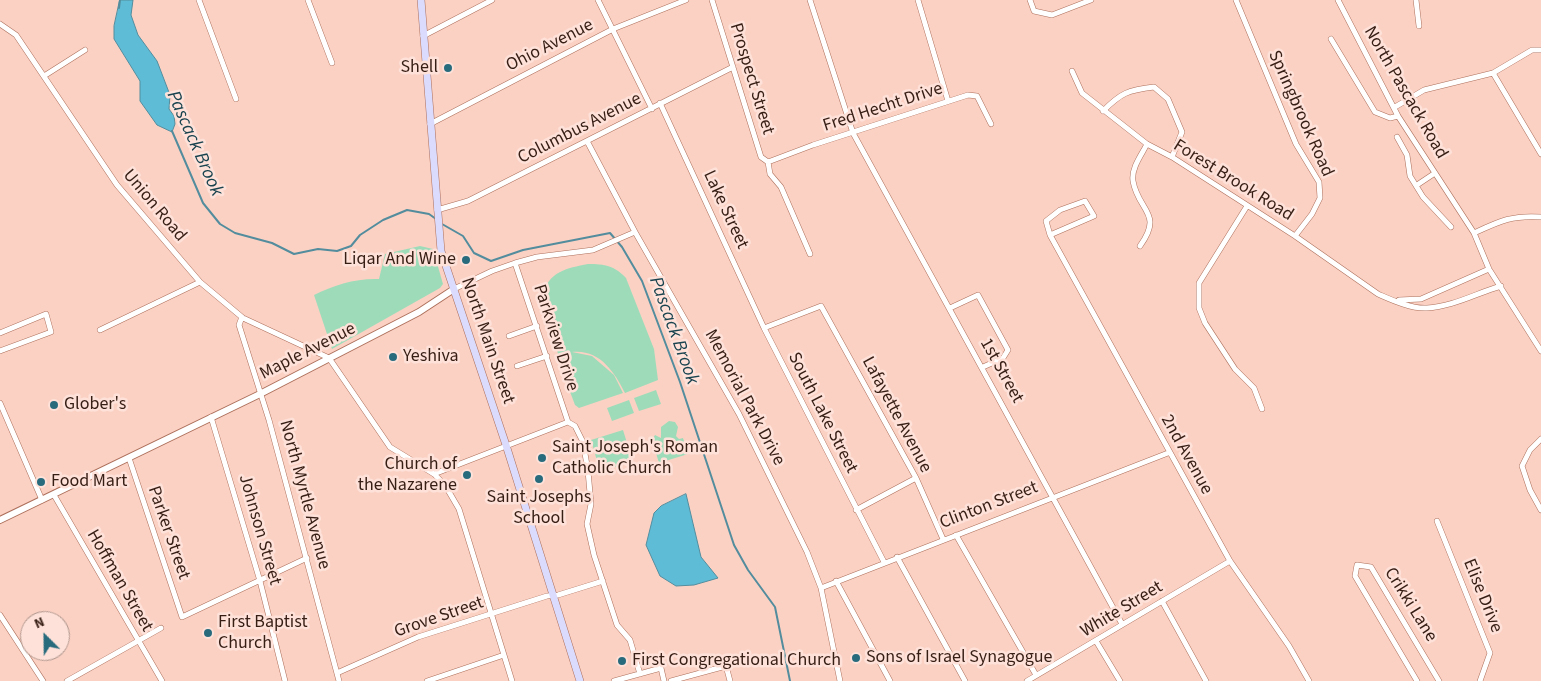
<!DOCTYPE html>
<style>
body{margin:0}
#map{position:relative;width:1541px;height:681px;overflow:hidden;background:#fbd1c4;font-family:"Source Sans 3",sans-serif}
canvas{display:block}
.north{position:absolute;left:20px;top:611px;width:50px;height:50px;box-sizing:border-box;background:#fee2d9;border:1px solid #ae948b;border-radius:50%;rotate:337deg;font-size:14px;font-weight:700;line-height:20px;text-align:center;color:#371e15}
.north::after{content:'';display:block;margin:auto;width:18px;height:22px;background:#286b7d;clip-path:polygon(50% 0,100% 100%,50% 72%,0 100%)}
</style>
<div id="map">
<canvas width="1541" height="681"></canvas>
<div class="north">N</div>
</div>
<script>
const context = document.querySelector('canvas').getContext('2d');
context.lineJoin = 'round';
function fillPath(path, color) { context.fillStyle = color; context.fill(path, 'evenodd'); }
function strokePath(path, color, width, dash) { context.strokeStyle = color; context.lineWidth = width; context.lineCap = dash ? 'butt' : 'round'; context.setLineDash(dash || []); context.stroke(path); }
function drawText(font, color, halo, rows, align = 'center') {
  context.font = font + ' "Source Sans 3",sans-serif'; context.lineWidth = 5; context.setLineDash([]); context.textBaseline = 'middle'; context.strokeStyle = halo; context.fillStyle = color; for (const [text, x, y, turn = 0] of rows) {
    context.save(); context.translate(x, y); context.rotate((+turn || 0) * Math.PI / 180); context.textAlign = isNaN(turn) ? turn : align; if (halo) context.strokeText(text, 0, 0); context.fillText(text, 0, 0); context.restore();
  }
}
const green = new Path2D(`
 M420,246L433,249L443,284L440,288L332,349L314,295C333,285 357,278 379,279L385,254Z
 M588,264C605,264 615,266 626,278L654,349L658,380L625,393C614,371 599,349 572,352L592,356L614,375L623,393L579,408L575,405L557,357L568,353L558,354L543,296C547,272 567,268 588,264Z
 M656,390L661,404L639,411L634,398Z
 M629,400L634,413L612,421L607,408Z
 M669,421L675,422L678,427L676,436L679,439L683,438L688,454L659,463L652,440L655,435L661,438V427Z
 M623,430L633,462L600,471L591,440Z`);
const water = new Path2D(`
 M120,0H133L131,15L138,35L157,61L170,95L169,109L174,116L175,124L172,132L157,125L140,101V81L114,39V26Z
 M686,494L701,557L718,578L694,585L676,586L660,576L646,545L654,513L661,506Z`);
const stream = new Path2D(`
 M119,8L120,0
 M172,131L203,203L220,224L235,233L272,243L294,254L318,249L337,251L351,246L360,235L383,220L407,210L429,214L436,219
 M442,224L463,236L474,253L491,261L523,250L610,233L622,247L642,281L680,382L734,545L748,570L775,607L790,681`);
const minor = new Path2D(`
 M199,0L236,99
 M308,0L332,63
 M598,0L652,109
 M712,0L761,157L768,162
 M810,0L853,133L1122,624
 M918,0L948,101
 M1030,0L1034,11L1052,15L1091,0
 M1236,0L1296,144L1319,182L1320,198L1312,214L1295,236
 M1338,0L1398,116L1474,233L1489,269L1541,351
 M1416,0L1419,26
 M0,24L16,35L117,185L200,282L243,318L329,358L390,447L434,474L445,485L459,509L512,681
 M423,36L492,0
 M1331,39L1375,112L1390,118L1398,116
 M1072,71L1082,93L1147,144L1172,157L1295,236L1378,294C1392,300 1411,309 1427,308C1452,307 1477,293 1501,286
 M1493,73L1541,154
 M44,76L85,50
 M660,103L764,328L884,562
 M1395,107L1424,90L1493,73L1532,50H1541
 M1103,111C1121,93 1128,90 1154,87L1168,99L1182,132L1172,157
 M430,124L613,29L686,0
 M1397,137L1407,155L1410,176L1423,197L1451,227
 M588,143L635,232L739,414L807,552L821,588L840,681
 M768,162L813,145L968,95L977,96L991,124
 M768,162L770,174L781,187L810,254
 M1417,185L1435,173
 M1247,206L1199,283V308L1205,323L1235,369L1254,388L1262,409
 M437,210L468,201L733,67
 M1474,233C1500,221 1512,215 1541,217
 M1050,235L1094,216L1085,201L1060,210L1046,221L1050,235L1230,561L1289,646L1309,681
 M1140,246C1164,213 1138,211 1133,181C1131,168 1142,154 1147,144
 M515,263L568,422
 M454,289L492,271L515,263L537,257L593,250L635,232
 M1399,300L1421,299L1489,269
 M950,308L978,295L1008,350L1003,358L983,367
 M242,317L239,325L269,420L339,681
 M764,328L821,306L916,478L943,539
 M100,330L200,282
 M0,333L46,314L51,332L0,351
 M509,336L537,326
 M517,366L547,356
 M0,403L42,500
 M211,417L260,581L285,681
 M568,422L575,426L583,442L588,471L591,504L587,524L594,555L617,625L630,640L640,674
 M1541,439L1530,450L1522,466L1530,490L1541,510
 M129,458L182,617L307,558
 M434,474L568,422
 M54,495L162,681
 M856,510L916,478
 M1437,521L1490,653L1480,681
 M956,535L1036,675
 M897,557L965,681
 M836,581L890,681
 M821,588L1168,453
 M1162,601L1206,681
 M0,615L43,681
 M1096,641L1120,681
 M337,673L418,637L547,596L558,595L603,581
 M67,681L161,628
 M427,681L504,655
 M614,681L661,668L664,681
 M671,681L726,666L730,681
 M1027,681L1230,561
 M1417,681L1355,576L1357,565L1371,567L1439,681`);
const tertiary = new Path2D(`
 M0,520L260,394L419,312L454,289`);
const secondary = new Path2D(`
 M421,0L441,251L506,445L580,681`);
const markers = [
 [448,68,5,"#286b7d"],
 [466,260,5,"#286b7d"],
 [393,357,5,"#286b7d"],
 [54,405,5,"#286b7d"],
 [542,458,5,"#286b7d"],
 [467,475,5,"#286b7d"],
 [539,479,5,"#286b7d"],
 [41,482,5,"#286b7d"],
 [208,633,5,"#286b7d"],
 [856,658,5,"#286b7d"],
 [622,661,5,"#286b7d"]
];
const streetNames = [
 ["Ohio Avenue",550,46,-27],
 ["Prospect Street",751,79,73],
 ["North Pascack Road",1405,93,60],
 ["Fred Hecht Drive",883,108,-18],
 ["Springbrook Road",1300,114,66],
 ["Columbus Avenue",580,129,-27],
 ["Forest Brook Road",1233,181,32],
 ["Union Road",154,206,50],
 ["Lake Street",725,210,65],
 ["Parkview Drive",555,338,72],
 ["North Main Street",487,341,71],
 ["Maple Avenue",308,352,-27],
 ["1st Street",1001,371,61],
 ["Memorial Park Drive",744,398,62],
 ["South Lake Street",822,413,63],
 ["Lafayette Avenue",896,415,62],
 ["2nd Avenue",1186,455,61],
 ["North Myrtle Avenue",304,495,75],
 ["Clinton Street",989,506,-21],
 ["Johnson Street",259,530,74],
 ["Parker Street",168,533,71],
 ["Hoffman Street",119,581,60],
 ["Elise Drive",1482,596,68],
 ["Crikki Lane",1410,605,58],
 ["White Street",1122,610,-31],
 ["Grove Street",439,618,-19]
];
const poiNames = [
 ["Shell",438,68,"right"],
 ["Liqar And Wine",456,260,"right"],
 ["Yeshiva",403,357],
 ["Glober's",64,405],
 ["Saint Joseph's Roman",552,448],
 ["Catholic Church",552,469],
 ["Church of",457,465,"right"],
 ["the Nazarene",457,486,"right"],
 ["Food Mart",51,482],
 ["Saint Josephs",539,498,"center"],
 ["School",539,519,"center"],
 ["First Baptist",218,623],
 ["Church",218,644],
 ["Sons of Israel Synagogue",866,658],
 ["First Congregational Church",632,661]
];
const waterNames = [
 ["Pascack Brook",194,144,66],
 ["Pascack Brook",673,331,70]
];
fillPath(green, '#9edcb9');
fillPath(water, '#5fbcd7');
strokePath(water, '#538d9d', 1);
strokePath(stream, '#538d9d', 2);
strokePath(minor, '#ad6f5a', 6);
strokePath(tertiary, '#ad6f5a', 8);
strokePath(secondary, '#ad6f5a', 8);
strokePath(minor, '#fff', 5);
strokePath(tertiary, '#fff', 6);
strokePath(secondary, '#dadbfd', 7);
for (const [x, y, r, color] of markers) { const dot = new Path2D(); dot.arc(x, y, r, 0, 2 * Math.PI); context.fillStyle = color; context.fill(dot); strokePath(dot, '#fee2d9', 2); }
drawText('18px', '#371e15', '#fee2d9', streetNames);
drawText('18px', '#371e15', '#fee2d9', poiNames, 'left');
drawText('italic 19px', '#19434f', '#fee2d9', waterNames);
</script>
